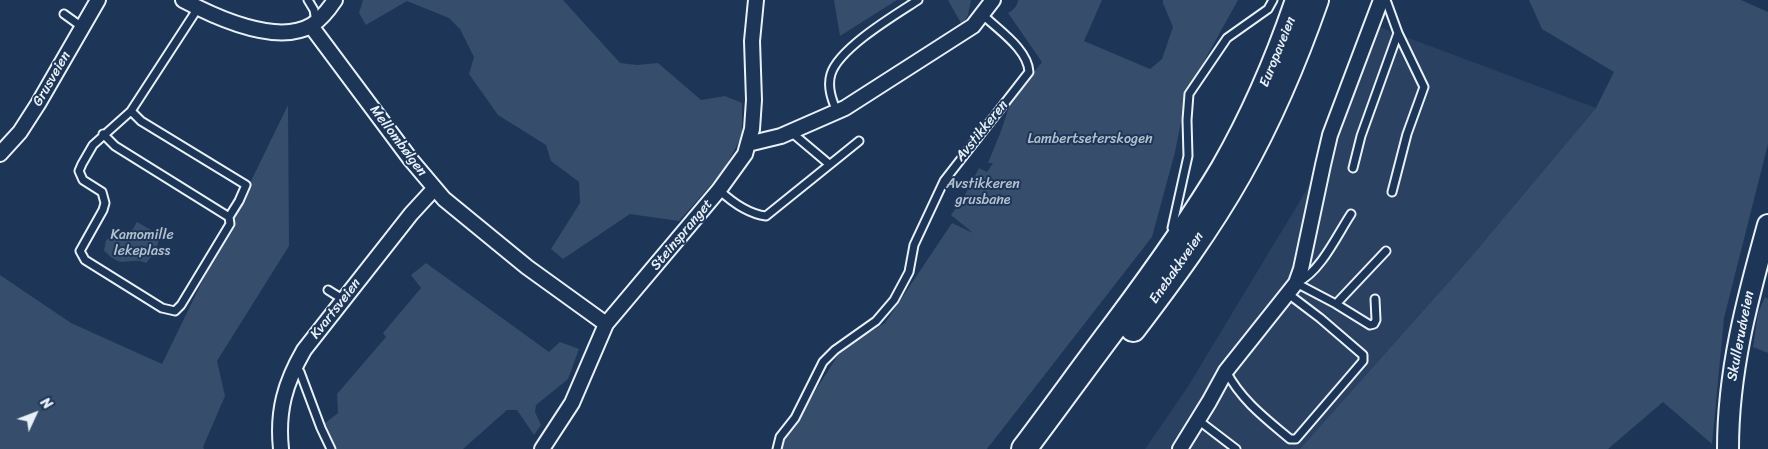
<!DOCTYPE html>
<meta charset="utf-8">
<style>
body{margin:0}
#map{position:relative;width:1768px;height:449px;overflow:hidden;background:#1d3557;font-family:Sriracha,sans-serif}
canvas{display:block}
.north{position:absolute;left:10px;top:389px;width:50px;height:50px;-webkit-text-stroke:4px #1d3557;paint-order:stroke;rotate:47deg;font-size:14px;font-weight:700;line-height:20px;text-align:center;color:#e8f1f8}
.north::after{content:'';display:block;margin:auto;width:18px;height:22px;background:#e8f1f8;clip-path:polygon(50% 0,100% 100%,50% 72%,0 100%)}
</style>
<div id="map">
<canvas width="1768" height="449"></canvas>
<div class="north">N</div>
</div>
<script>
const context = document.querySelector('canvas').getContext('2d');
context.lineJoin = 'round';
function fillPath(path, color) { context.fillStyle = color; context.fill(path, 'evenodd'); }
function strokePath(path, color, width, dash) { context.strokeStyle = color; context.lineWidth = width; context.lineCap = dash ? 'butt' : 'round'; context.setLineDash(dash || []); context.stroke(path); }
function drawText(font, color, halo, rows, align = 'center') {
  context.font = font + ' Sriracha,sans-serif'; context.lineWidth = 4; context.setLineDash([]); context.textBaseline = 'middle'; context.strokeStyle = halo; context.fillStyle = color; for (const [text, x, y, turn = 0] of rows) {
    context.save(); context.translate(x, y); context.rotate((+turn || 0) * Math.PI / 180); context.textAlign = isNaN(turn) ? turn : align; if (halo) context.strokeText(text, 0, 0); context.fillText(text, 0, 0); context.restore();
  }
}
const built = new Path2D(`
 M1371,24L1596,108L1470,258L1300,449H1145L1187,388L1315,176Z`);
const green = new Path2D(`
 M363,0H563L620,63L637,65L658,63L701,100L725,96L742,103V136L723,171L679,221L630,214L563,259L551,249L580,203L579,182L551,161L546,145L498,115L469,74L474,57L460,29L449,18L407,1L366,25L359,13Z
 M834,0H897L840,36Z
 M948,0H971L968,15L962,25Z
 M1018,0H1102L1084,41L1150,69L1162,59L1173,27L1163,3V0H1238L1187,92L1175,152L1152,237L987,449H778L842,349L885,323L952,223L973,233L951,215L962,200L979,168L987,172L993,163H988L1001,131L1011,101L1042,62L1008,13C1012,11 1018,6 1018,0Z
 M1529,0H1741L1768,12V144L1724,318L1712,444L1663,402L1608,449H1300L1470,258L1596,108L1614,72L1542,29Z
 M288,105L289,246L217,361L225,396L203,447L204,449H0V275L71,323L162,364Z
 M137,222L160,235L156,251L146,263C134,257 124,266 114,259C110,257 107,253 104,251L106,240L116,235L126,240Z
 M426,263L549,352L560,342L579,349L568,379L536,405L535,412L541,425L534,435L517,410H507L463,449H331L320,427L338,413L337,394L386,337L383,333L421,288L411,275Z
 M1765,297L1768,299V353L1753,347L1758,313Z`);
const service = new Path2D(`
 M308,0L314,10L316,22
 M1386,0L1398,33L1424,87L1407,134L1392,192
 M198,8L131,111L93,145L82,164L79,171L83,180L102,192L105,203L103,210L80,251L85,260L162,308L175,311L181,305L230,224L229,217
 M64,14L82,27
 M837,112C832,100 827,87 831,74C839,48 895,15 918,0
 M791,132L829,164
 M103,134L115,146L229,217L239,201L246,185L141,121L131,111
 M1353,168L1361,136L1398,33
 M719,190C732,202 748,214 766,216L859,141
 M1176,232L1172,228L1188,156L1187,120L1189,94L1227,38L1268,9L1273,0
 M1298,282C1321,271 1337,235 1351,214
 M1296,283L1336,304L1370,325L1374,324L1376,320L1375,299
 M328,290L344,300
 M1336,304L1386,251
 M295,366L300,372L321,428L331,449
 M1226,371C1241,400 1265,418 1290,439H1296L1363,361V355L1320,318L1287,293
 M1198,420L1236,449
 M777,449L780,437L795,418L823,362L835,350L876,321L894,300L909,272L914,245L944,181L1029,72C1028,49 998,30 982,14`);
const minor = new Path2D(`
 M183,0C215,17 277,46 312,25C321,19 329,9 335,0
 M311,26L411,160L444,199L527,267L606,324
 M748,144L781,136L845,108L973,26L993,0
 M0,154L20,132L38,104L98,0
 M281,449C277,411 285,383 304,350L411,214L434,189
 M542,449L572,403L606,324L719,190L745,154L752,129L754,100L752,41L756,0
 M1180,449L1209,402L1226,371L1296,283L1301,269L1323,165L1330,135L1381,0`);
const secondary = new Path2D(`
 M1728,449C1728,371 1747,300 1768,225`);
const trunk = new Path2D(`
 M1133,329C1171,279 1208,229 1239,174C1270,119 1295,60 1316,0
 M1024,449C1055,408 1085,366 1116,325C1154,274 1191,223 1223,169C1254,115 1278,59 1298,0`);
const streetNames = [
 ["Europaveien",1278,52,-68],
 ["Grusveien",52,79,-60],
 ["Avstikkeren",982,131,-51],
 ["Mellombølgen",398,141,53],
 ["Steinspranget",682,235,-50],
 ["Enebakkveien",1177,268,-55],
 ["Kvartsveien",336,309,-52],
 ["Skullerudveien",1741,336,-79]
];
const parkNames = [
 ["Lambertseterskogen",1090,139],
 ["Avstikkeren",983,184],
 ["grusbane",983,200],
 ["Kamomille",142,235],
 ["lekeplass",142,251]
];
fillPath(built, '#2a4162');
fillPath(green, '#374d6c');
strokePath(service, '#e8f1f8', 11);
strokePath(minor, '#e8f1f8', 18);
strokePath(secondary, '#e8f1f8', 24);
strokePath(trunk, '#e8f1f8', 28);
strokePath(service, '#1d3557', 7);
strokePath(minor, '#1d3557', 14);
strokePath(secondary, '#1d3557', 20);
strokePath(trunk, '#1d3557', 24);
drawText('14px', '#e8f1f8', '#1d3557', streetNames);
drawText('14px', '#b3c0ce', '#1d3557', parkNames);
</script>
